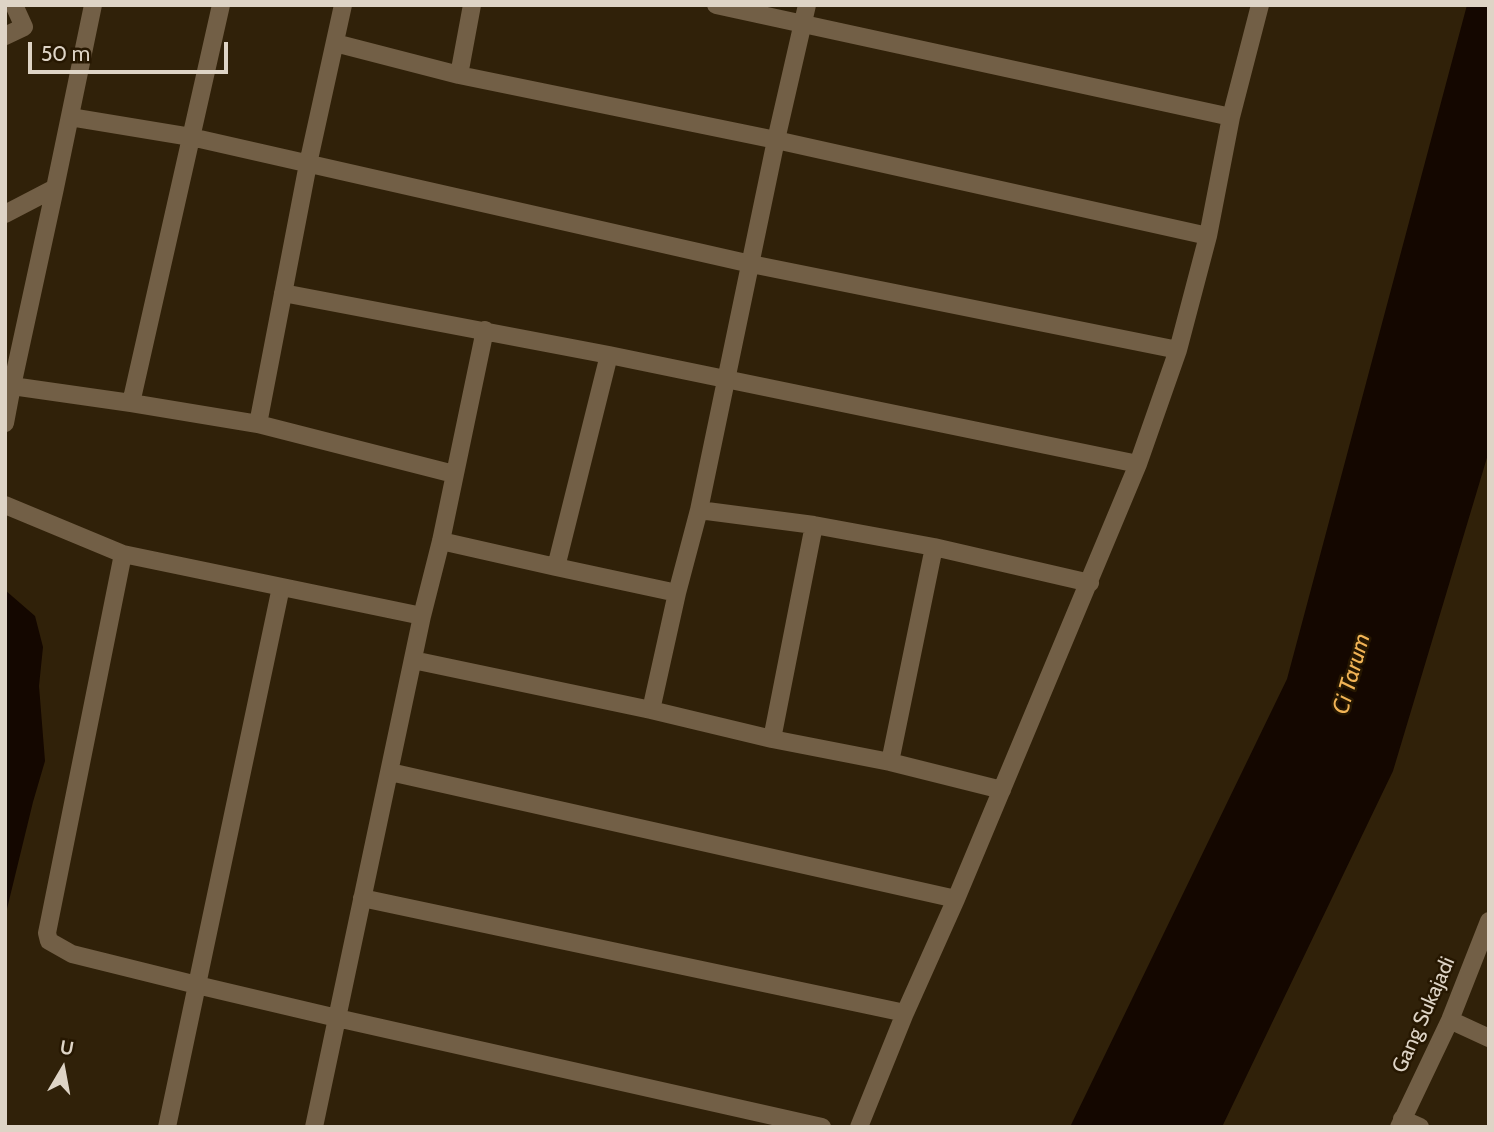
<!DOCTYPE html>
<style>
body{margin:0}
#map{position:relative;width:1494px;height:1132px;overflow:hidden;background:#302109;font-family:Cabin,sans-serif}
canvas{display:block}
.frame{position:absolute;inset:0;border:7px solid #ded4c6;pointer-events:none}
.north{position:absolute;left:28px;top:1034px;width:70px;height:70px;-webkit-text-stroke:5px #261701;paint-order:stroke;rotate:10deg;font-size:19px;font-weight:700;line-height:28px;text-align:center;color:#ded4c6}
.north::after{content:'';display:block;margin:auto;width:24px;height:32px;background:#ded4c6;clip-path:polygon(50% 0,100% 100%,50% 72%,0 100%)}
.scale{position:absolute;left:28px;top:42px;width:200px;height:32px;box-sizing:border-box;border:4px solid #ded4c6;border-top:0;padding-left:9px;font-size:21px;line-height:24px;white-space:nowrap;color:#ded4c6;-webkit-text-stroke:5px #261701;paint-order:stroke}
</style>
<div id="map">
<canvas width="1494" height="1132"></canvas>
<div class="frame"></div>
<div class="north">U</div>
<div class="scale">50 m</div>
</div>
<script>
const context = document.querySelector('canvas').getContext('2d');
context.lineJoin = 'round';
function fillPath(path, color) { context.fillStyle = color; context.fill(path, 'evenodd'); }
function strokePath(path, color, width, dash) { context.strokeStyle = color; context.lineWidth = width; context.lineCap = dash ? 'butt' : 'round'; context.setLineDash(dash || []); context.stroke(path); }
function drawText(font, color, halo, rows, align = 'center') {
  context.font = font + ' Cabin,sans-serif'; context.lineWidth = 5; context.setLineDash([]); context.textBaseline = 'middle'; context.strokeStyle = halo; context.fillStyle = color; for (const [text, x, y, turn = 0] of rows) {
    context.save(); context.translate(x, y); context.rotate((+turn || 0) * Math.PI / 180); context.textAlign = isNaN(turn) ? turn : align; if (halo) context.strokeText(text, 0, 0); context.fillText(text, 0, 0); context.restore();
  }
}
const water = new Path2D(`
 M1467,5H1489V451L1393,771L1222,1127H1070L1287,679Z
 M5,590L35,616L43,647L39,686L45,761L33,802L5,917Z`);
const minor = new Path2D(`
 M716,5L1231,117
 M5,36L24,27L14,5
 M335,43L459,75L776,140L1208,236
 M459,75L472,5
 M70,117L191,137L751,264L1178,350
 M5,214L55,188L93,5
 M283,293L609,355L1138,464
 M12,386L131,403L258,424L454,474
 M131,403L221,5
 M5,423L12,386L55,188
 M258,424L308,164L343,5
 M5,505L123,554L422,616
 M699,510L814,525L934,547L1090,583
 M441,541L556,567L609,355
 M123,554L47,933L49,941L72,954L197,985L337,1018L822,1127
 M556,567L677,593
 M413,660L651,710L772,739L890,762L1002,790
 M651,710L677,593L699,510L776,140L807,5
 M772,739L814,525
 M890,762L934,547
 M390,772L956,899
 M362,898L905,1013
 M1450,1020L1489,1038
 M1402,1119L1420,1127
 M167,1127L281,587
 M314,1127L422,616L441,541L485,330
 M859,1127L905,1013L956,899L1138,464L1178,350L1208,236L1231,117L1260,5
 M1399,1127L1450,1020L1489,921`);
const streetNames = [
 ["Gang Sukajadi",1424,1015,-66]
];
const waterNames = [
 ["Ci Tarum",1352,674,-74]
];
fillPath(water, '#140700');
strokePath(minor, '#725f46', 18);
drawText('21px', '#ded4c6', '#261701', streetNames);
drawText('italic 23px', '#f1b356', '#261701', waterNames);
</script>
